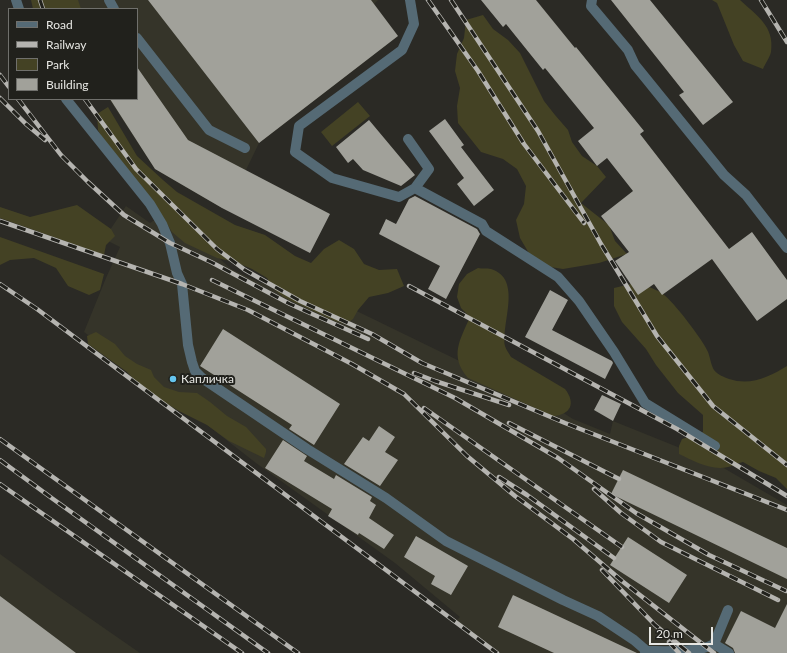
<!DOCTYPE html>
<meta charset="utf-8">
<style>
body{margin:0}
#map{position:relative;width:787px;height:653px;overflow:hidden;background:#2b2a25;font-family:Lato,sans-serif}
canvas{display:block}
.legend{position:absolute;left:8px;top:8px;width:130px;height:92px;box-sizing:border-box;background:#21211c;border:1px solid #70706c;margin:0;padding:5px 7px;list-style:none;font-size:12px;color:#e7e7e3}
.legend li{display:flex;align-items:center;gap:8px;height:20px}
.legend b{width:20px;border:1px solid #70706c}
.scale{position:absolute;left:649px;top:627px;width:64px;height:18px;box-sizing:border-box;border:2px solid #e7e7e3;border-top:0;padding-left:5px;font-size:12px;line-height:14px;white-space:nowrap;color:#e7e7e3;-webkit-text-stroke:3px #21211c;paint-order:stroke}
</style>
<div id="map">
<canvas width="787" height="653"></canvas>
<ul class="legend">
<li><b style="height:5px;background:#556a75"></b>Road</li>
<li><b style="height:5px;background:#b5b4b0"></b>Railway</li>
<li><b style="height:11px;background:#444224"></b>Park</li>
<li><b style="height:11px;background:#a1a19a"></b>Building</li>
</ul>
<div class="scale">20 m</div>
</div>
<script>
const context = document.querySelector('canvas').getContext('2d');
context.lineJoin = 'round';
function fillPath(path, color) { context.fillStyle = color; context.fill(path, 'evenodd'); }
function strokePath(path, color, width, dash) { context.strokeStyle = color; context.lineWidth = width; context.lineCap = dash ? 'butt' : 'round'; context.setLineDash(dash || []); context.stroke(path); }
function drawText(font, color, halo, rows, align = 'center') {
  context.font = font + ' Lato,sans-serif'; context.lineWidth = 4; context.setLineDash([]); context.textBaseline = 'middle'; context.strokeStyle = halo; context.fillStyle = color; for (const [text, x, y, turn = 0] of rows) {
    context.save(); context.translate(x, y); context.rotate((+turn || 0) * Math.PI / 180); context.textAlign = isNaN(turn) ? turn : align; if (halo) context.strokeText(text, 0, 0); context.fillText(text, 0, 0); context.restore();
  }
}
const built = new Path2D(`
 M33,0H378L374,4L398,36L259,143L246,170L222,208L155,169L109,99H137V9H35Z
 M126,206L150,223L168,211L231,269L261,283L295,281L554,407L573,419L610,434L613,421L710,460L787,505V653H497L455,622L460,617L395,563L256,463L147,378L84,332L106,278L120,247L104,239Z
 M0,554L55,594L140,653H0Z`);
const green = new Path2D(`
 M31,0H78L81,9H33Z
 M712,0H740C756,15 775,26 771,52C770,57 765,64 763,69L743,61L734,45L717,3Z
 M483,15L493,29L508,40L520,53L544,101L555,115L568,130L572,142L582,156L597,166L606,177L581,203L609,225L615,241L627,254L599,263L563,269L544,266L530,255L520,238L516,220L524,204L526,186L517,169L503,159L481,152L458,123L457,106L460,88L455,71L457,54L464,38L466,20Z
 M358,102L370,116L332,146L321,132Z
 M108,107L137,156L163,180L177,192L235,225L265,235L295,256L311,263L324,249L339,240L354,249L364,264L379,270L397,269L404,286L388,293L369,297L358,310L353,319L346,324L335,321L283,297L273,288L267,278L252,269L235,262L217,258L185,243L172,232L163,217L101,136L98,130L97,114Z
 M77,205L111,229L115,236L106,245L104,255L0,218V207L30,217Z
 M0,237L104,274L100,290L89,295L68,286L56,268L34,258L10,260L0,265Z
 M478,268C482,269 487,268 491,269C523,279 501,323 505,346C506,350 509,353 511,357L565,389C576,403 571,415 553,416L468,378C449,356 460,340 470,317L461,308L457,297L459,284L467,274Z
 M631,284C643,285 653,287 663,294C673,301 703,340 708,352C710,357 711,365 714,370C718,375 724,377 729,379C751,386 769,377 787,366V489L776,478L759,471L743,462C738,463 733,466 728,467C711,471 694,461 679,454V446L682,439L703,432V415L678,393L656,365L646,349L622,322L614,306V288Z
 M96,332L115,344L125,356L137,364L151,370L154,377L164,387L179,392L197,393L210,402L227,416L246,427L266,449V452L264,458L229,441L207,425L179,411L144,390L127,372L88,344L87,336Z`);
const building = new Path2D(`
 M148,0H371L398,36L259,143Z
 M481,0H536L575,48L576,47L644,131L640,134L729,249L752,232L787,280V299L757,321L712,259L662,295L654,284L638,295L615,261L629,252L601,216L633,191L607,158L597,166L578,141L594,128L545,68L543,70L506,24L503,27Z
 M611,0H650L733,102L703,125L679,95L684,92Z
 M137,67L188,140L330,214L310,253L222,208L155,169L110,99H137Z
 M445,119L464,145L461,147L494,190L474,206L457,184L464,178L429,131Z
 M369,120L415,175L401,186L363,170L353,159L348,163L336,147Z
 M415,196L477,229L480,234L446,299L428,289L440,266L379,234L386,219L396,224L409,199Z
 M550,290L568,300L552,330L612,361L613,363L605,379L525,337Z
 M223,329L340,404L314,445L289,429L292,425L200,366Z
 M602,395L621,404L613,421L594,410Z
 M379,426L395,437L385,452L398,460L380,486L344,464L363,437L369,441Z
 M283,440L307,456L304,461L334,479L336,475L372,497L370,501L376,505L369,518L394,535L384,549L359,533L358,535L328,516L332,509L265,468Z
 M623,470L787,548V579L611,494Z
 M416,536L468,566L451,595L431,584L435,576L404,557Z
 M628,537L687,575L669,603L610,565Z
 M513,595L637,653H554L498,627Z
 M0,596L76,653H0Z
 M787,604V653H735L733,648L725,643L741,611L775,628Z`);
const minor = new Path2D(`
 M16,0L19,9
 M109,0L114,9
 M410,0L414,24L402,50L299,126L295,152L332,178L399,197L415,188L482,224L486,231L558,277L579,301L614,352L645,403L715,446
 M592,0L591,6L628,50L635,65L724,175L746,195L787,248
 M137,38L209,130L245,148
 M66,99L150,204L162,224L170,243L177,273L182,284L188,345L192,362L195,371L202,378L307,449L386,498L446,541L563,600L598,616L634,640L649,653
 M408,139L429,169L415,188
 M714,644L728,610
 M645,653L646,651C665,651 699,653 714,644L729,653`);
const rail = new Path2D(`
 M40,0L43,9
 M428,0L478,71L524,144L584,223
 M451,0L538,131L601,244L657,336L713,406L787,465
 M761,0L787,42
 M0,75L9,87
 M0,98L26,124L45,140
 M18,99L61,155L88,182L124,215L170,243L211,262L290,304L368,339
 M85,99L136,169L217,249L245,270L300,301L372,334L422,363L565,423L787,510
 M0,221L182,284L248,310L352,364L404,394L467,456L515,496L573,539L622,581L714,653
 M212,280L455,398L558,458L636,513L709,555L786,591
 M0,284L37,309L497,653
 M409,286L677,429L787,496
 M414,373L435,381L509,405
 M424,408L622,547
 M509,423L619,479
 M0,439L298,653
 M0,460L53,499L268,653
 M499,477L527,495L614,558
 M0,484L242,653
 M594,489L621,513L661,542L778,600
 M602,570L655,625L689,653
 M669,642L679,653`);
const markers = [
 [173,379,4,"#65c5ee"]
];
const poiNames = [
 ["Капличка",181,379]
];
fillPath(built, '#353429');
fillPath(green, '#444224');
fillPath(building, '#a1a19a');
strokePath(minor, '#556a75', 10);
strokePath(rail, '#b5b4b0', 4.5);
strokePath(rail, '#21211c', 3, [9]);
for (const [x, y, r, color] of markers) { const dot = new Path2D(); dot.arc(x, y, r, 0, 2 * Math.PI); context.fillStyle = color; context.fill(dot); strokePath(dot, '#21211c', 1.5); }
drawText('12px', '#e7e7e3', '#21211c', poiNames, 'left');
</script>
